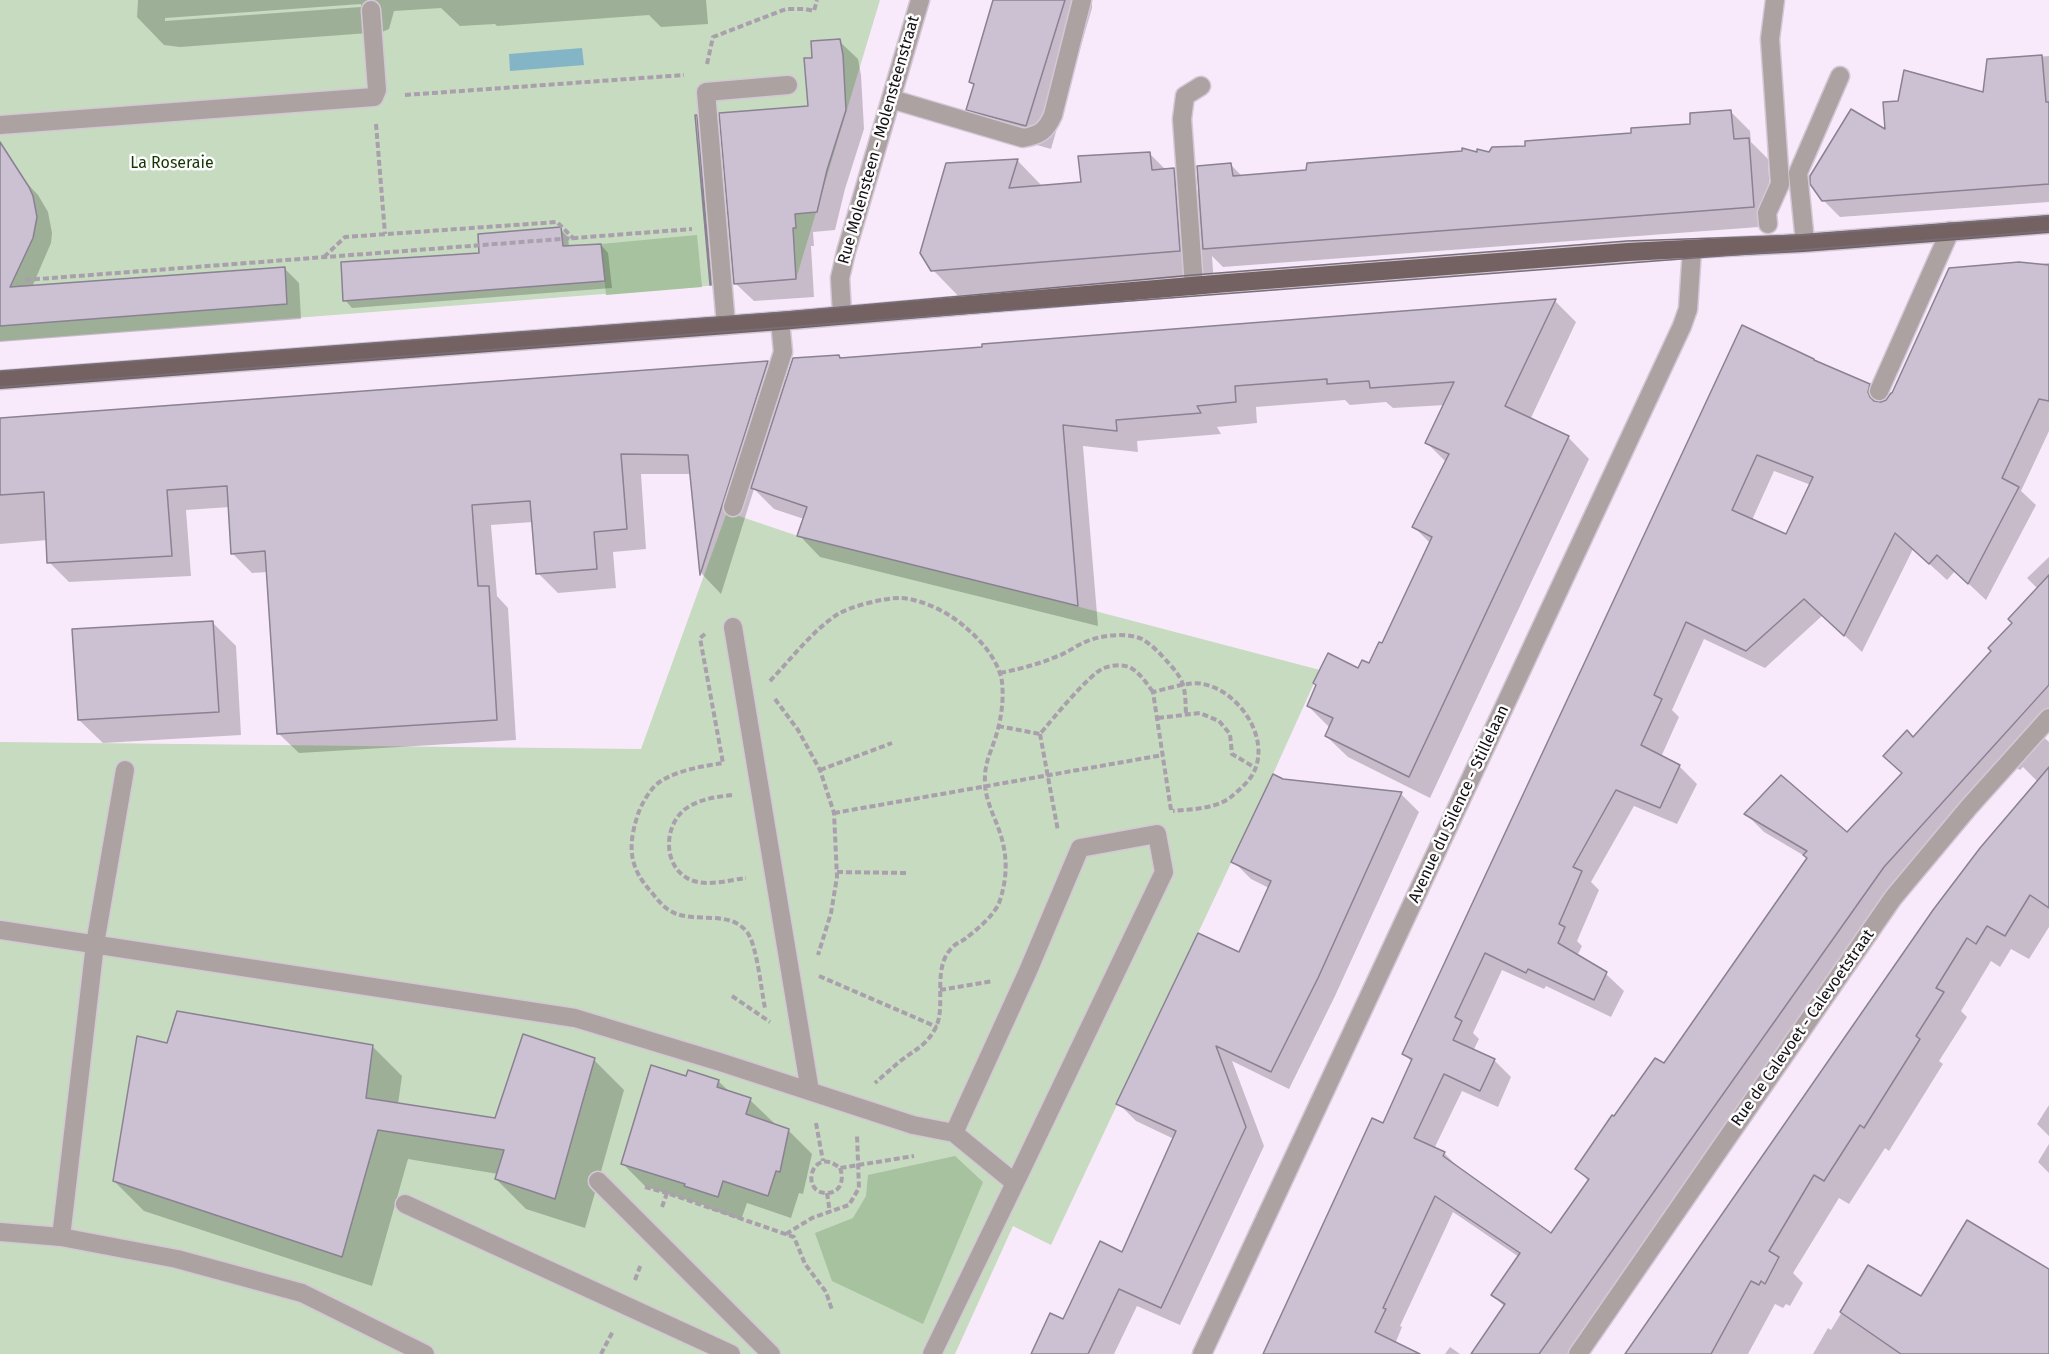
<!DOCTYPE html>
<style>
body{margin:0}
canvas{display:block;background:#f9eafb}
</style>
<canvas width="2049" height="1354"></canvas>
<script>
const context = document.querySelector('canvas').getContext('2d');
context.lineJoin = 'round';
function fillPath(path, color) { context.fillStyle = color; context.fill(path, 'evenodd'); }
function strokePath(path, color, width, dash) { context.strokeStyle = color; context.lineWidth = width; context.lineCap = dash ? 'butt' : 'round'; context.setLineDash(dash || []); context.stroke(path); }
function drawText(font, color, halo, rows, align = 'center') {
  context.font = font + ' "Fira Sans",sans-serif'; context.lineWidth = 5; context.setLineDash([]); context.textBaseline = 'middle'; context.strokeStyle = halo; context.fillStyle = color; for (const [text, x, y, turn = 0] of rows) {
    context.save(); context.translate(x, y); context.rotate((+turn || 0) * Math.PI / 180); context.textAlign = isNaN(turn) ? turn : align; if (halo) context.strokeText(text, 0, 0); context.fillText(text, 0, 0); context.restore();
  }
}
const green = new Path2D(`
 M0,0H880L796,279L0,341Z
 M727,512L798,536L1076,606L1320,670L1273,774L1051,1245L1013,1226L955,1354H0V742L641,749Z`);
const forest = new Path2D(`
 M697,235L702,287L606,295L601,244Z
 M955,1156L983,1182L923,1324L832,1281L815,1233L853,1218L866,1196L868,1175Z`);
const water = new Path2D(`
 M582,48L584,65L510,71L509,54Z`);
const shadow = new Path2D(`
 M138,0H706L708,24L661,27L649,15L497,26L495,24L460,26L441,8L394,11L389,29L382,32L180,47L164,45L137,17ZM361,4V7L165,21V18Z
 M995,0H1092V8L1051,149L991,132L968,109L975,86L970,81Z
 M839,41L858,59L861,75L864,129L845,189L835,230L813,232L814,246H811L814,297L754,301L735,283L810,108L813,59Z
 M2049,56V202L1840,217L1823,200L1886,132L1984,94L1988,61Z
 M1731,112L1750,131L1751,142L1768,159L1772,226L1223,267L1212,256L1214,285L967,305L933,270L1017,160L1043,187L1082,184L1149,153L1166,170H1174L1200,196L1231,165L1243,177L1490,153L1691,125Z
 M696,117L704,124L718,291L711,284Z
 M0,165L16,172L38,195L48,212L52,233L51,243L32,287L284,268L299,283L301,319L0,342Z
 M560,229L568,237L569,247L601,245L608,253L612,288L352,308L345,300Z
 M2049,263V431L2021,491L2036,505L1986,600L1955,571L1947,580L1913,549L1862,652L1823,615L1765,668L1704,639L1672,710L1679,717L1661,757L1679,766L1697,784L1677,824L1634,806L1591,882L1599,890L1577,941L1582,946L1577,956L1606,974L1624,991L1611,1017L1546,986L1544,989L1502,970L1473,1033L1479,1039L1473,1051L1494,1060L1511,1077L1498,1107L1462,1091L1434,1149L1444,1153L1462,1171L1552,1235L1589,1182L1577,1169L1614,1118L1664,1065L1808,858L1764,832L1746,814L1847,834L1903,774L1914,739L1993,651L2014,623L2038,589L2027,578L2049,557V682L2015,719L2017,721L2049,686V720L2038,732L2049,742V927L2029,959L2011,949L2000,967L1991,961L1961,1011L1967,1017L1939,1061L1943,1064L1889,1151L1885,1148L1849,1204L1839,1198L1793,1273L1803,1283L1790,1306L1786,1304L1783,1308L1775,1304L1748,1354H1627L2038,782L2023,767L2020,770L2010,764L1901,884L1568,1354H1473L1505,1307L1493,1295L1519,1257L1453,1212L1400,1326L1402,1327L1395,1344L1417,1354H1265L1384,1125L1412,1062L1404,1054L1742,327L1869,386L1885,402L2031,265ZM1774,471L1811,485L1787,536L1752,520Z
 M1555,301L1576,322L1530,420L1568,437L1589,459L1430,798L1348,757L1326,736L1330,728L1308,706L1359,670L1370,665L1383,645L1430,543L1414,527L1446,462L1427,443L1445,405L1393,408L1386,402L1350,405L1345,400L1256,407L1257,423L1217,427L1221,434L1137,441L1138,452L1083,446L1098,626L820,557L799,535L804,519L774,509L754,489L721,594L702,574L692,474H641L646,549L613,552L616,588L558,593L538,573L533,522L491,525L497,596L508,608L516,740L299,753L278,733L268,572L252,573L232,553L230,507L186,510L191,576L69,582L49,562L48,540L0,544V419L493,384L768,362L787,381L839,356L842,359L984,348V345Z
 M212,622L236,646L241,735L103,743L79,720Z
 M1283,781L1401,794L1419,812L1335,996L1289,1089L1232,1061L1264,1146L1180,1325L1137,1306L1114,1354H1033L1122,1254L1174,1139L1136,1121L1118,1103L1239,954L1269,888L1251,879L1233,861Z
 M168,1045L372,1046L402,1076L398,1104L496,1119L594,1060L624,1090L585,1228L526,1209L496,1179L498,1174L408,1159L372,1286L144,1211L114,1181Z
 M686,1078L718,1081L731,1093L750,1100L774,1123L773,1125L788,1130L812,1154L803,1194L799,1193L791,1218L747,1203L741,1220L710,1209L706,1206L646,1187L622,1163Z
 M2049,1105V1136L2037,1124Z
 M2049,1144V1173L2038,1162Z
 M1869,1267L1921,1298L2049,1271V1354H1813L1828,1328L1831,1330Z
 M1450,1347L1460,1354H1445Z`);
const building = new Path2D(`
 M993,0H1065L1026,126L966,110L974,84L969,82Z
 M840,39L843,55L846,110L827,170L817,212L795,214L796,228H793L796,279L734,284L719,113L808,106L804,58H812L811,41Z
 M2042,55L2046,102H2049V184L1822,201L1810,184V176L1851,109L1885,129L1883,102L1898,101L1904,70L1983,92L1987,59Z
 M1731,110L1734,139L1749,138L1754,207L1203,249L1197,166L1231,163L1233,176L1306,170L1307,163L1462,151V148L1477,152V149L1489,152L1492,147L1525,146V141L1631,133V128L1690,124V113Z
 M695,115H697L711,285H710Z
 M0,142L29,187L33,196L37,217L33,238L10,287L285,267L287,304L0,326Z
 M1150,152L1152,170L1174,168L1180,251L931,271L920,253L946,163L1018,159L1009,188L1081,182L1078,156Z
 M561,227L563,246L601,244L605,281L343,301L341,262L479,253L478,234Z
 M2019,262L2049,265V401L2039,399L2002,478L2019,487L1968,584L1937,555L1929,564L1895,533L1844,636L1804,599L1746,651L1686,622L1654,695L1662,699L1641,745L1680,765L1660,808L1616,790L1573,867L1582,871L1559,924L1565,927L1558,943L1607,972L1594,1000L1528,969L1526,973L1485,953L1455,1017L1462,1021L1453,1040L1495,1059L1480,1091L1444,1074L1414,1138L1445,1152L1443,1156L1551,1233L1589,1179L1575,1169L1612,1115L1614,1116L1655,1058L1664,1063L1807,858L1803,855L1807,851L1744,814L1781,775L1847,832L1902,773L1883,756L1907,730L1913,737L1991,651L1988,648L2012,623L2008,619L2049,575V685L1884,867L1539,1354H1471L1505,1304L1491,1295L1520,1253L1435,1196L1383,1308L1386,1309L1375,1332L1420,1354H1263L1372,1118L1383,1123L1412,1059L1402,1054L1742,325L1814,359V360L1870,384L1868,392L1870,397L1874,401L1881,402L1886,400L1891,393H1892L1949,268ZM1757,455L1813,477L1786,534L1732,510Z
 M1556,299L1505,406L1569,436L1409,777L1325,736L1333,718L1307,706L1316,685L1313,683L1328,653L1358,668L1362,660L1369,663L1379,642L1382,643L1432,537L1412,527L1449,454L1425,443L1454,382L1370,388L1369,381L1327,384V379L1235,386L1236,402L1197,406L1201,413L1116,420L1117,431L1063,425L1078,606L797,536L807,507L751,488L793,358L839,355L840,358L982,347V344Z
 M768,361L700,575L688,455L621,454L627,529L594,532L597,569L536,574L530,501L472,505L478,586H489L497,720L277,734L265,551L231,554L227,486L167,490L172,556L47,563L44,492L0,495V418Z
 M213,621L219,712L78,720L72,629Z
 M2049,767V908L2030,895L2005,936L1987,926L1976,944L1967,938L1936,988L1944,992L1916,1036L1920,1039L1864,1128L1860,1125L1824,1181L1814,1175L1769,1251L1779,1257L1765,1284L1761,1281L1759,1285L1751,1281L1711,1354H1625L1933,910L1980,848Z
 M1273,774L1283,779L1402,792L1318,978L1271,1072L1216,1046L1246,1127L1161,1308L1119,1289L1088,1354H1031L1050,1313L1063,1319L1100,1241L1122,1252L1176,1131L1116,1104L1198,933L1239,952L1271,881L1231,862Z
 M177,1011L373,1045L366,1098L495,1118L523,1034L595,1058L555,1199L495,1179L504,1150L378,1130L342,1257L113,1181L137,1036L167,1043Z
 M651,1065L686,1076L688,1070L719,1080L717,1087L751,1098L746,1114L789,1129L780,1172L776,1171L768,1196L723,1181L718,1197L684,1186L685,1184L621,1164Z
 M1967,1220L2049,1269V1354H1901L1840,1312L1868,1265L1921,1296Z`);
const path = new Path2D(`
 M707,64L713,37L786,9H805L814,11L817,0
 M405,95L684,75
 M376,124L385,234
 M324,257L345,237L557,222L574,239
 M25,280L692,229
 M705,634L700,638L723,763C703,766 679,770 661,781C651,787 642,803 638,814C627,848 629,868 653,894C657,899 661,904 666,908C690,927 727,907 747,932C757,945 761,989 765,1008
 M1000,673C1020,669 1039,664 1058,656C1067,653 1074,647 1083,643C1099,635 1125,632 1142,639C1149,643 1158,651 1163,657C1185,680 1185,684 1186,715
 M770,681C791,659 812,631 838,614C852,606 884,598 899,598C920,598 950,613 965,627C981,640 999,661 1002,682C1004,700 1001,720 996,736C990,755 984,763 985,784C986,803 996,819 1001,836C1008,859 1007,880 999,903C993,917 976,930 965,939C960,942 953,945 950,950C932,971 947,1008 935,1029C925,1047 914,1050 899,1062C891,1069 883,1076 875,1083
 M775,699L798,730L820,770L834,813L837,877L831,913L818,955
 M1158,718L1200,713L1219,721L1230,734L1232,754L1254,767
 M998,726L1040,734C1052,720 1089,674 1104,668C1112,665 1124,664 1131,668C1141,674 1147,684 1153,692
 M1040,734L1058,831
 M820,770L892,743
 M732,795C716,797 698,799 684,810C664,827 663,864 687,878C703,888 729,880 746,878
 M1171,810L1153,692C1166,689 1190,681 1203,684C1240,691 1274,742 1251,777C1246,784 1237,792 1231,797C1215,809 1193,809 1173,811
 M834,813L1163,755
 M837,872L906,873
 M819,976L937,1027
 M940,990L993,981
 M732,996L770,1022
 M816,1123L823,1161
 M840,1168C844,1178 842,1192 828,1193C799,1195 811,1144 840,1168L914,1156
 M645,1187L667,1193
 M827,1193L830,1213
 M662,1207L667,1193L794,1237L805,1264L826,1292L832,1310
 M786,1234L812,1218L849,1205L859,1188L857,1135
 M635,1280L641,1264
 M601,1354L613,1331`);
const minor = new Path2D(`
 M891,99L1023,138C1040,135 1046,131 1053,115L1082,0
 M0,125L374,97L377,90L371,10
 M1768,224L1767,213L1780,184L1770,39L1775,0
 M1805,242L1798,173L1840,76
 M1194,286L1182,119L1185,96L1201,86
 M842,315L840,278L846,252L920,0
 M726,325L706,92L788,85
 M1879,391L1950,231
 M733,507L783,352L780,321
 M733,627L810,1091
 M0,930L575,1018L720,1062L913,1125L954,1133L1015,1183L932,1354
 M954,1133L1028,971L1080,848L1157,834L1164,872L1015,1183
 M598,1181L771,1354
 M405,1204L731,1354
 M0,1232L61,1237L177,1259L302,1293L425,1354
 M61,1237L95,944L125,770
 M1202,1354L1682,326L1688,309L1692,249
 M1578,1354L1893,898L1969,807L2049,718`);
const major = new Path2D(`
 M0,380L780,321L1227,283L1628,252L1803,243L2049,224`);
const tram = new Path2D(`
 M0,371L786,312L1193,275L1627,241L1805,235L2049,216
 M0,387L2049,231`);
const streetNames = [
 ["Rue Molensteen - Molensteenstraat",879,140,-74],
 ["Avenue du Silence - Stillelaan",1459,804,-65],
 ["Rue de Calevoet - Calevoetstraat",1803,1028,-55]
];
const parkNames = [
 ["La Roseraie",172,164]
];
fillPath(green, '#c6dbbf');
fillPath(forest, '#a7c29e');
fillPath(water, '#84b5c7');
fillPath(shadow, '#0003');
fillPath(building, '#cbc1d3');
strokePath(building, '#8a8192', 1.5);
strokePath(minor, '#d4c7d6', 21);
strokePath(major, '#d4c7d6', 21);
strokePath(path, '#aa9fac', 4, [6, 3]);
strokePath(minor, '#aca2a2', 18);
strokePath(major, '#746262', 18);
strokePath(tram, '#786e79', 1.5);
drawText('16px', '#130e14', '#fdfdfd', streetNames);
drawText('16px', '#143702', '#fdfdfd', parkNames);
</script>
